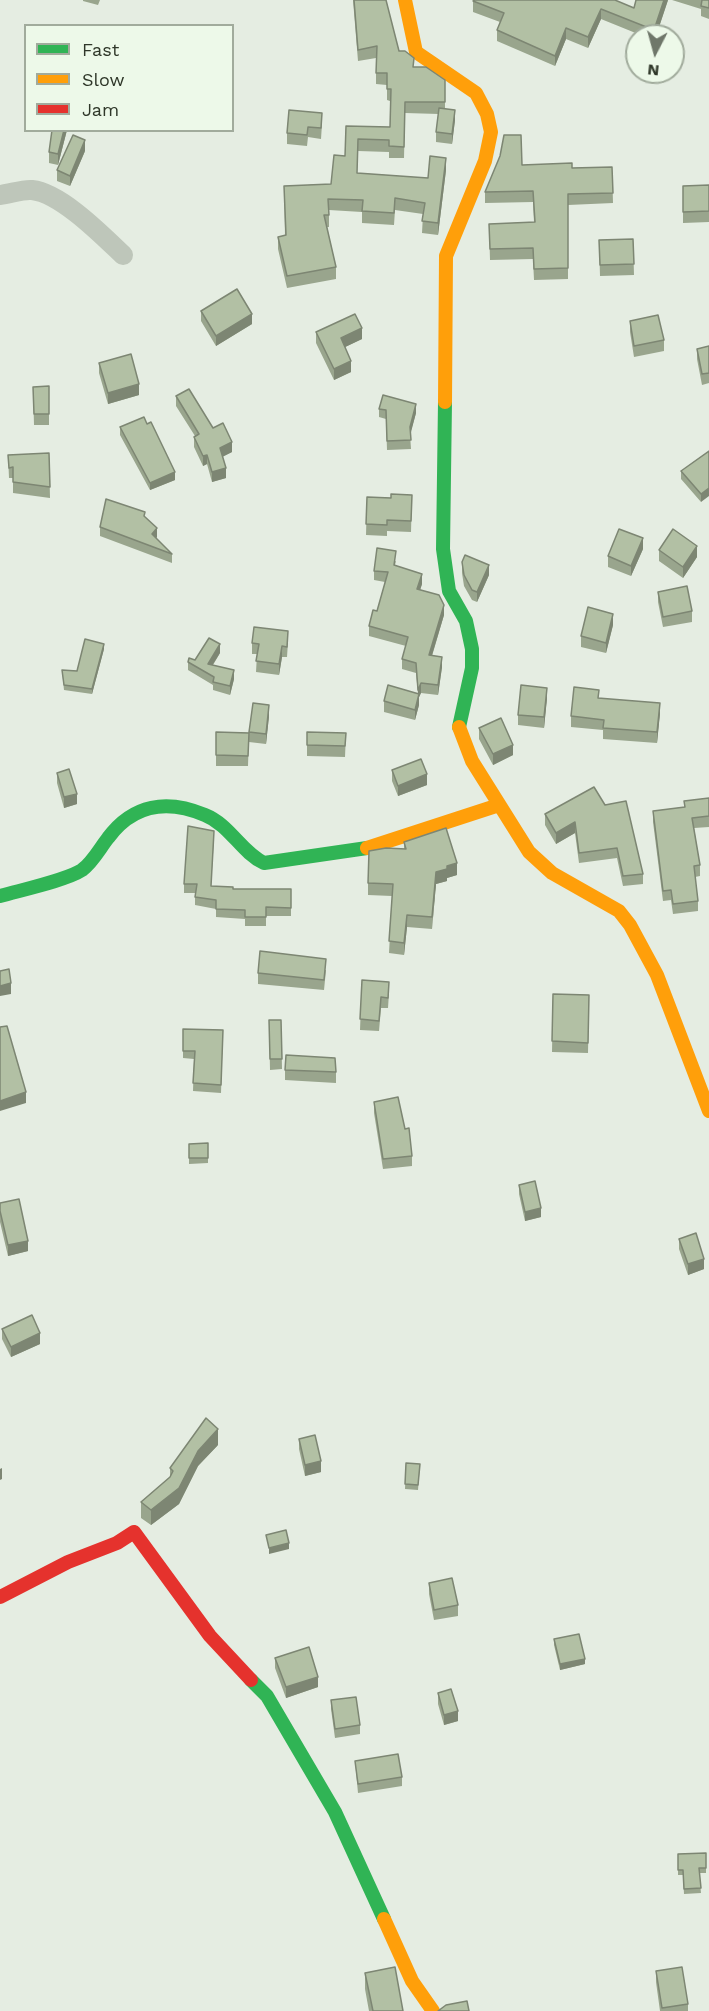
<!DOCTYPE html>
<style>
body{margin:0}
#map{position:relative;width:709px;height:2011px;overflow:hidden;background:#e5ede2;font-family:"Work Sans",sans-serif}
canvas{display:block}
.legend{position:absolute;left:24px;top:24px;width:210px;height:108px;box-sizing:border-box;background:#edf9e9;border:2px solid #a1ab9c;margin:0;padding:8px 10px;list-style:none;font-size:18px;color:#2f3729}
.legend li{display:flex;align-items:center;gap:12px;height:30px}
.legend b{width:30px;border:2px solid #a1ab9c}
.north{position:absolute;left:625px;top:24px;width:60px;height:60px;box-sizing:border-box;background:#edf9e9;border:2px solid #a1ab9c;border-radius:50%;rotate:186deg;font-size:16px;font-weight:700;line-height:24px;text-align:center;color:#2f3729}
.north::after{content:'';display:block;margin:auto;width:21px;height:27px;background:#6f776a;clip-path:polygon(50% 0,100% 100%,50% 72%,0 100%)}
</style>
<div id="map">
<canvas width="709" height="2011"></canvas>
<ul class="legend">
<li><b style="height:8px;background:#30b455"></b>Fast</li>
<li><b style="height:8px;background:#ff9f0a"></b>Slow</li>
<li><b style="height:8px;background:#e5322d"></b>Jam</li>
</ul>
<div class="north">N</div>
</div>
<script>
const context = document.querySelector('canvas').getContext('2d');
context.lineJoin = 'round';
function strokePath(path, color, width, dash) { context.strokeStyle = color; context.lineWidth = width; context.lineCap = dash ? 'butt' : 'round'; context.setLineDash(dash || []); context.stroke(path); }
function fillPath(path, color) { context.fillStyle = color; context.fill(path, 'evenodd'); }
const street = new Path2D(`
 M0,195C10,194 23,189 32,190C61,193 103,236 123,255`);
const fast = new Path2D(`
 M445,402L443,549L449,591L466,621L472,649V668L459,727
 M0,896C21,890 67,880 82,870C93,862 100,848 108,838C133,804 167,799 205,815C230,825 241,852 264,863L367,848
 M251,1680L267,1696L335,1812L384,1919`);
const slow = new Path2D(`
 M405,0L416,52L476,93L487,114L491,132L485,161L446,256L445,402
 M459,727L472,761L529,852L552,873L619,911L630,925L657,975L709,1111
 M367,848L499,805
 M384,1919L412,1981L433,2011`);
const jam = new Path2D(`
 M0,1597L68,1562L117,1543L134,1532L210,1636L251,1680`);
const wall = new Path2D(`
 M83,0H100L98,5L83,1Z
 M353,0H386L399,51L414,67L445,80V108L455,120L452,144L436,142V132L439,114L405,113L404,158H389V152L358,151L357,173L428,178L446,170L438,235L422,233L423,214L395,210L394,225L362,223V212L329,210V227H327L336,267V279L287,288L278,249V237L285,236L284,186L331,184L345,156L346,126L390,127V101L387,100V85L376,84V58L358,61Z
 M636,0H668L656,36H643L601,19L588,48L566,39L555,66L497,41V30L500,22L473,12V1L634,8Z
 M672,0H709V19L701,16V9Z
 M289,110L322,124L321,139L308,137L307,146L287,144V133Z
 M67,130L58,165L49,163V152Z
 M85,151L70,186L57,181V170Z
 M522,165L572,168L612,167L613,203L568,205V279L534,280L533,259L490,260L489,224L534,222L533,202L485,203V192Z
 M709,185V222L683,223V186Z
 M633,239L634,275L600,276L599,240Z
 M201,311L252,324L216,346L201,321Z
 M630,321L664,340V351L634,357L630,332Z
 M316,332L362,339L345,347L351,372L334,380L316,343Z
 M709,346V383L702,385L697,359V349Z
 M99,363L139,395L108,404L99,373Z
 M33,387L49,414V425H34Z
 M176,396L213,428L232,452L222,457L226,478L212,482L207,464L203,466L194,447V437L195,436L176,406Z
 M379,409L416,413L410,434L411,449L387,450L386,419L379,417Z
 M120,427L175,480L150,490L120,435Z
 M709,451L701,502L681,479V471Z
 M49,453L50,498L13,493V478H9L8,455Z
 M412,495L411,532L387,531V536L366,535L367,497L391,498Z
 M145,518L157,537L156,538L172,554V563L100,536V527Z
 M643,549L631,576L608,567V556Z
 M659,550L697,557L683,578L659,561Z
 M396,561L395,565L422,584L420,590L444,615L432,656L442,667L438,695L421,693L419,697V705L415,720L384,712V701L418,694L416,673L402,669V659L406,646L369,636V626L377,611L385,582L374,580V571Z
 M462,562L489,575L477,602L472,600L464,586L462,573Z
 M658,592L692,611V622L663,627L658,602Z
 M613,625L606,653L581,647V636Z
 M288,642L287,657H282L279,675L256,672L257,654H252V643Z
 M104,649L92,694L64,690L62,670L77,671Z
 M220,653L213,665L234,679L230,695L213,690V685L188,670V662Z
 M547,698L544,728L518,725V715Z
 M599,698L660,713L657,743L603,739V730L571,727V716Z
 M269,716L266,744L249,742V732Z
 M479,728L513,755L493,765L479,739Z
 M216,732L249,733L248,766H216Z
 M307,732L346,733L345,757L307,756Z
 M392,770L427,785L398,796L392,781Z
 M57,773L77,804L64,808L57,783Z
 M594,787L643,874V884L623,886L617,858L579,863L575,833L556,844L545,825V814Z
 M709,798V827L694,828L700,865V876L695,877L698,901V911L673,914L671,900L663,901L653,822V811L684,807V801Z
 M214,839L211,886L233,889H291V916H266V926H245V919L216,917V909L195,905V893H184V884Z
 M404,842L457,875L447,878V881L436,884L432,929L407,927L404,955L389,953L392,896L368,895V883L404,849Z
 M326,970L324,990L258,984V973Z
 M362,980L389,993L388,1008H381L379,1031L360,1030Z
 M553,994L589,995L588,1053L552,1052Z
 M269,1020H281L282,1069L270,1070Z
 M183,1029L223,1030L221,1093L193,1091L194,1059L183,1058Z
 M285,1070L336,1072V1083L285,1080Z
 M374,1102L405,1129L412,1156V1166L383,1169L374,1113Z
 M208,1143V1163L189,1164V1144Z
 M519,1185L541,1217L525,1221L519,1194Z
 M0,1203L28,1251L8,1256L0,1222Z
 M679,1239L704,1269L688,1275L679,1249Z
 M2,1329L40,1344L11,1357L2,1339Z
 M299,1439L321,1472L305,1476L299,1449Z
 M218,1445L198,1466L179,1504L151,1525L141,1518V1502L170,1477V1468Z
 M406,1463L420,1464L418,1490L405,1489Z
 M429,1583L458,1605V1616L434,1620L429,1594Z
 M554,1639L585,1664L560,1670L554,1645Z
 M275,1658L318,1687L286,1698L275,1668Z
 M438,1693L458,1721L444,1725L438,1704Z
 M331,1700L360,1725V1734L335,1738L331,1709Z
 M355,1761L402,1777V1786L358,1793Z
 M706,1853V1873H699L701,1893L684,1894L683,1875H678V1854Z
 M656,1971L688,2004V2011H660L656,1982Z
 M365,1973L403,2011H369L365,1989Z`);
const shadedWall = new Path2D(`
 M664,0H668L656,36H654V30Z
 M601,9V19L588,48V37Z
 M566,28V39L555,66V56Z
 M455,110V120L452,144V134Z
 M64,130H67L58,165V154Z
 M85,140V151L70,186V176Z
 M446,158V170L438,235V223Z
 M252,314V324L216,346V336Z
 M362,328V339L341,349V338Z
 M351,361V372L334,380V369Z
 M139,384V395L108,404V393Z
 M416,404V413L410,436V427Z
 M232,442V452L220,458V448Z
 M207,455V464L203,466V456Z
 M226,468V478L212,482V472Z
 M175,472V480L150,490V483Z
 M709,488V496L701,502V494Z
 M157,528V537L152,543V534Z
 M643,538V549L631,576V566Z
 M697,546V557L683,578V567Z
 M489,565V575L477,602V592Z
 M422,574V584L417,599V589Z
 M444,605V615L429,665V655Z
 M613,614V625L606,653V643Z
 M104,644V649L92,694V689Z
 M220,644V653L208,672V664Z
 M282,646V657L279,675V664Z
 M442,657V667L438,695V685Z
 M234,670V679L230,695V686Z
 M421,683V693L419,697V705L415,720V710L418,699V690Z
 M547,688V698L544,728V717Z
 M660,703V713L657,743V732Z
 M269,705V716L266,744V734Z
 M513,745V755L493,765V754Z
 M427,774V785L398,796V786Z
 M77,794V804L64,808V797Z
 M575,822V833L556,844V833Z
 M457,863V875L447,878V881L436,884L432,929L436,872L447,866Z
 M407,915V927L404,955V943Z
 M11,983V994L0,996V986Z
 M26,1092V1103L0,1111V1101Z
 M541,1208V1217L525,1221V1212Z
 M28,1241V1251L8,1256V1245Z
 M704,1259V1269L688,1275V1264Z
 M40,1333V1344L11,1357V1347Z
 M218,1429V1445L198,1466L179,1504L151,1525V1510L198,1451Z
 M321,1461V1472L305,1476V1465Z
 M2,1468V1479L0,1480V1469Z
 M289,1543V1549L269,1554V1548Z
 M585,1659V1664L560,1670V1664Z
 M318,1677V1687L286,1698V1687Z
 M458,1711V1721L444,1725V1715Z`);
const building = new Path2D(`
 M354,0H386L399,51H405L414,58L413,67H426L445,80V102H405L404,147L389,146V140L358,139L357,173L428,178L430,156L446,158L438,223L422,221L425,203L395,198L394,213L362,211L363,200L328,199L329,215H324L336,267L287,276L278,237L286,235L284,186L331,184L334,155L345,156L346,126L390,127L391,89H387V73H376L377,46L358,50Z
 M474,0H615L634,8L636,0H664L654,30L601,9L588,37L566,28L555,56L497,30L504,13L473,1Z
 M702,0H709V8L701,6Z
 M439,108L455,110L452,134L436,132Z
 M289,110L322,113L321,128L308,127L307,135L287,133Z
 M52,130H64L58,154L49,152Z
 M73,135L85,140L70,176L57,170Z
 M504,135H521L522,165L572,163V168L612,167L613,193L568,194V268L534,269L533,248L490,249L489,224L535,222L533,191L485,192L500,156Z
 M709,185V211L683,212V186Z
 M633,239L634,264L600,265L599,240Z
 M237,289L252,314L216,336L201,311Z
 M355,314L362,328L341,338L351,361L334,369L316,332Z
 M658,315L664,340L634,346L630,321Z
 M709,346V373L702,374L697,349Z
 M131,354L139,384L108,393L99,363Z
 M49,386V414H34L33,387Z
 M189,389L213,428L223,423L232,442L220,448L226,468L212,472L207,455L203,456L194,437L199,434L176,396Z
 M383,395L416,404L410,427L411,440L387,441L386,410L379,409Z
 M144,417L147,424L151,422L175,472L150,483L120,427Z
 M709,451V488L701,494L681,471Z
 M49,453L50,487L13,482V467L9,468L8,455Z
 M391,494L412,495L411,521L387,520V525L366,524L367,497L391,498Z
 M106,499L145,512L144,516L157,528L152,534L172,554L100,527Z
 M619,529L643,538L631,566L608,556Z
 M673,529L697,546L683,567L659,550Z
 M377,548L396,551L394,565L422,574L417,589L439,595L444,605L429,655L442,657L438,685L421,683L418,690L416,663L402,659L408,637L369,626L373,610L377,611L388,572L374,571Z
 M465,555L489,565L477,592L472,590L464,575L462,562Z
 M687,586L692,611L663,617L658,592Z
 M588,607L613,614L606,643L581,636Z
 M254,627L288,631L287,647L282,646L279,664L256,661L259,644L252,643Z
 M209,638L220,644L208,664L234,670L230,686L213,682L214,677L188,662L189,658L195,660Z
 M85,639L104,644L92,689L64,685L62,670L77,671Z
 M388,685L419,694L415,710L384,701Z
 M521,685L547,688L544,717L518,715Z
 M574,687L599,690L598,698L660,703L657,732L603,728L604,720L571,716Z
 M253,703L269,705L266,734L249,732Z
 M501,718L513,745L493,754L479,728Z
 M216,732L249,733L248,756L216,755Z
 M307,732L346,733L345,746L307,745Z
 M421,759L427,774L398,786L392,770Z
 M69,769L77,794L64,797L57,773Z
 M594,787L605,805L626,801L643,874L623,876L617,848L579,853L575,822L556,833L545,814Z
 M709,798V816L692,818L700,865L694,866L698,901L673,904L671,890L663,891L653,811L685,807L684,801Z
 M188,826L214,831L211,886L233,887V889H291V908L266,907V917H245V910L216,909V900L195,897L197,884H184Z
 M446,828L457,863L447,866V869L436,872L432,917L407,915L404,943L389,941L393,884L368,883L369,851L386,848L406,849L404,842Z
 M260,951L326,959L324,980L258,973Z
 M9,969L11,983L0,986V971Z
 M362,980L389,982L388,998L381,997L379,1021L360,1019Z
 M553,994L589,995L588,1043L552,1041Z
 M269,1020H281L282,1059H270Z
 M7,1026L26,1092L0,1101V1027Z
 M183,1029L223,1030L221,1085L193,1083L195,1051H183Z
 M286,1055L335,1058L336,1072L285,1070Z
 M398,1097L405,1129L409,1128L412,1156L383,1159L374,1102Z
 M208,1143V1158H189V1144Z
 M535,1181L541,1208L525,1212L519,1185Z
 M19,1199L28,1241L8,1245L0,1211V1203Z
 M696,1233L704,1259L688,1264L679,1239Z
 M32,1315L40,1333L11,1347L2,1329Z
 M206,1418L218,1429L198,1451L179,1488L151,1510L141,1502L170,1477L173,1471L170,1468Z
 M315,1435L321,1461L305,1465L299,1439Z
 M406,1463L420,1464L418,1485L405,1484Z
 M286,1530L289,1543L269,1548L266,1535Z
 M452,1578L458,1605L434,1610L429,1583Z
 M579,1634L585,1659L560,1664L554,1639Z
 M309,1647L318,1677L286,1687L275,1658Z
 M451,1689L458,1711L444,1715L438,1693Z
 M356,1697L360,1725L335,1729L331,1700Z
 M398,1754L402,1777L358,1784L355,1761Z
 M706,1853V1868H699L701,1888L684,1889L683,1870H678V1854Z
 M395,1967L403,2011H373L365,1973Z
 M682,1967L688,2004L662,2008L656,1971Z
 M467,2001L469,2011H438L446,2005Z`);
strokePath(street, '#bec6ba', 20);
strokePath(fast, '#30b455', 14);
strokePath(slow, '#ff9f0a', 14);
strokePath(jam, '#e5322d', 14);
fillPath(wall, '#99a58d');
fillPath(shadedWall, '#7d8673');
fillPath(building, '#b2c0a4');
strokePath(building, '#7d8673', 1.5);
</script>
